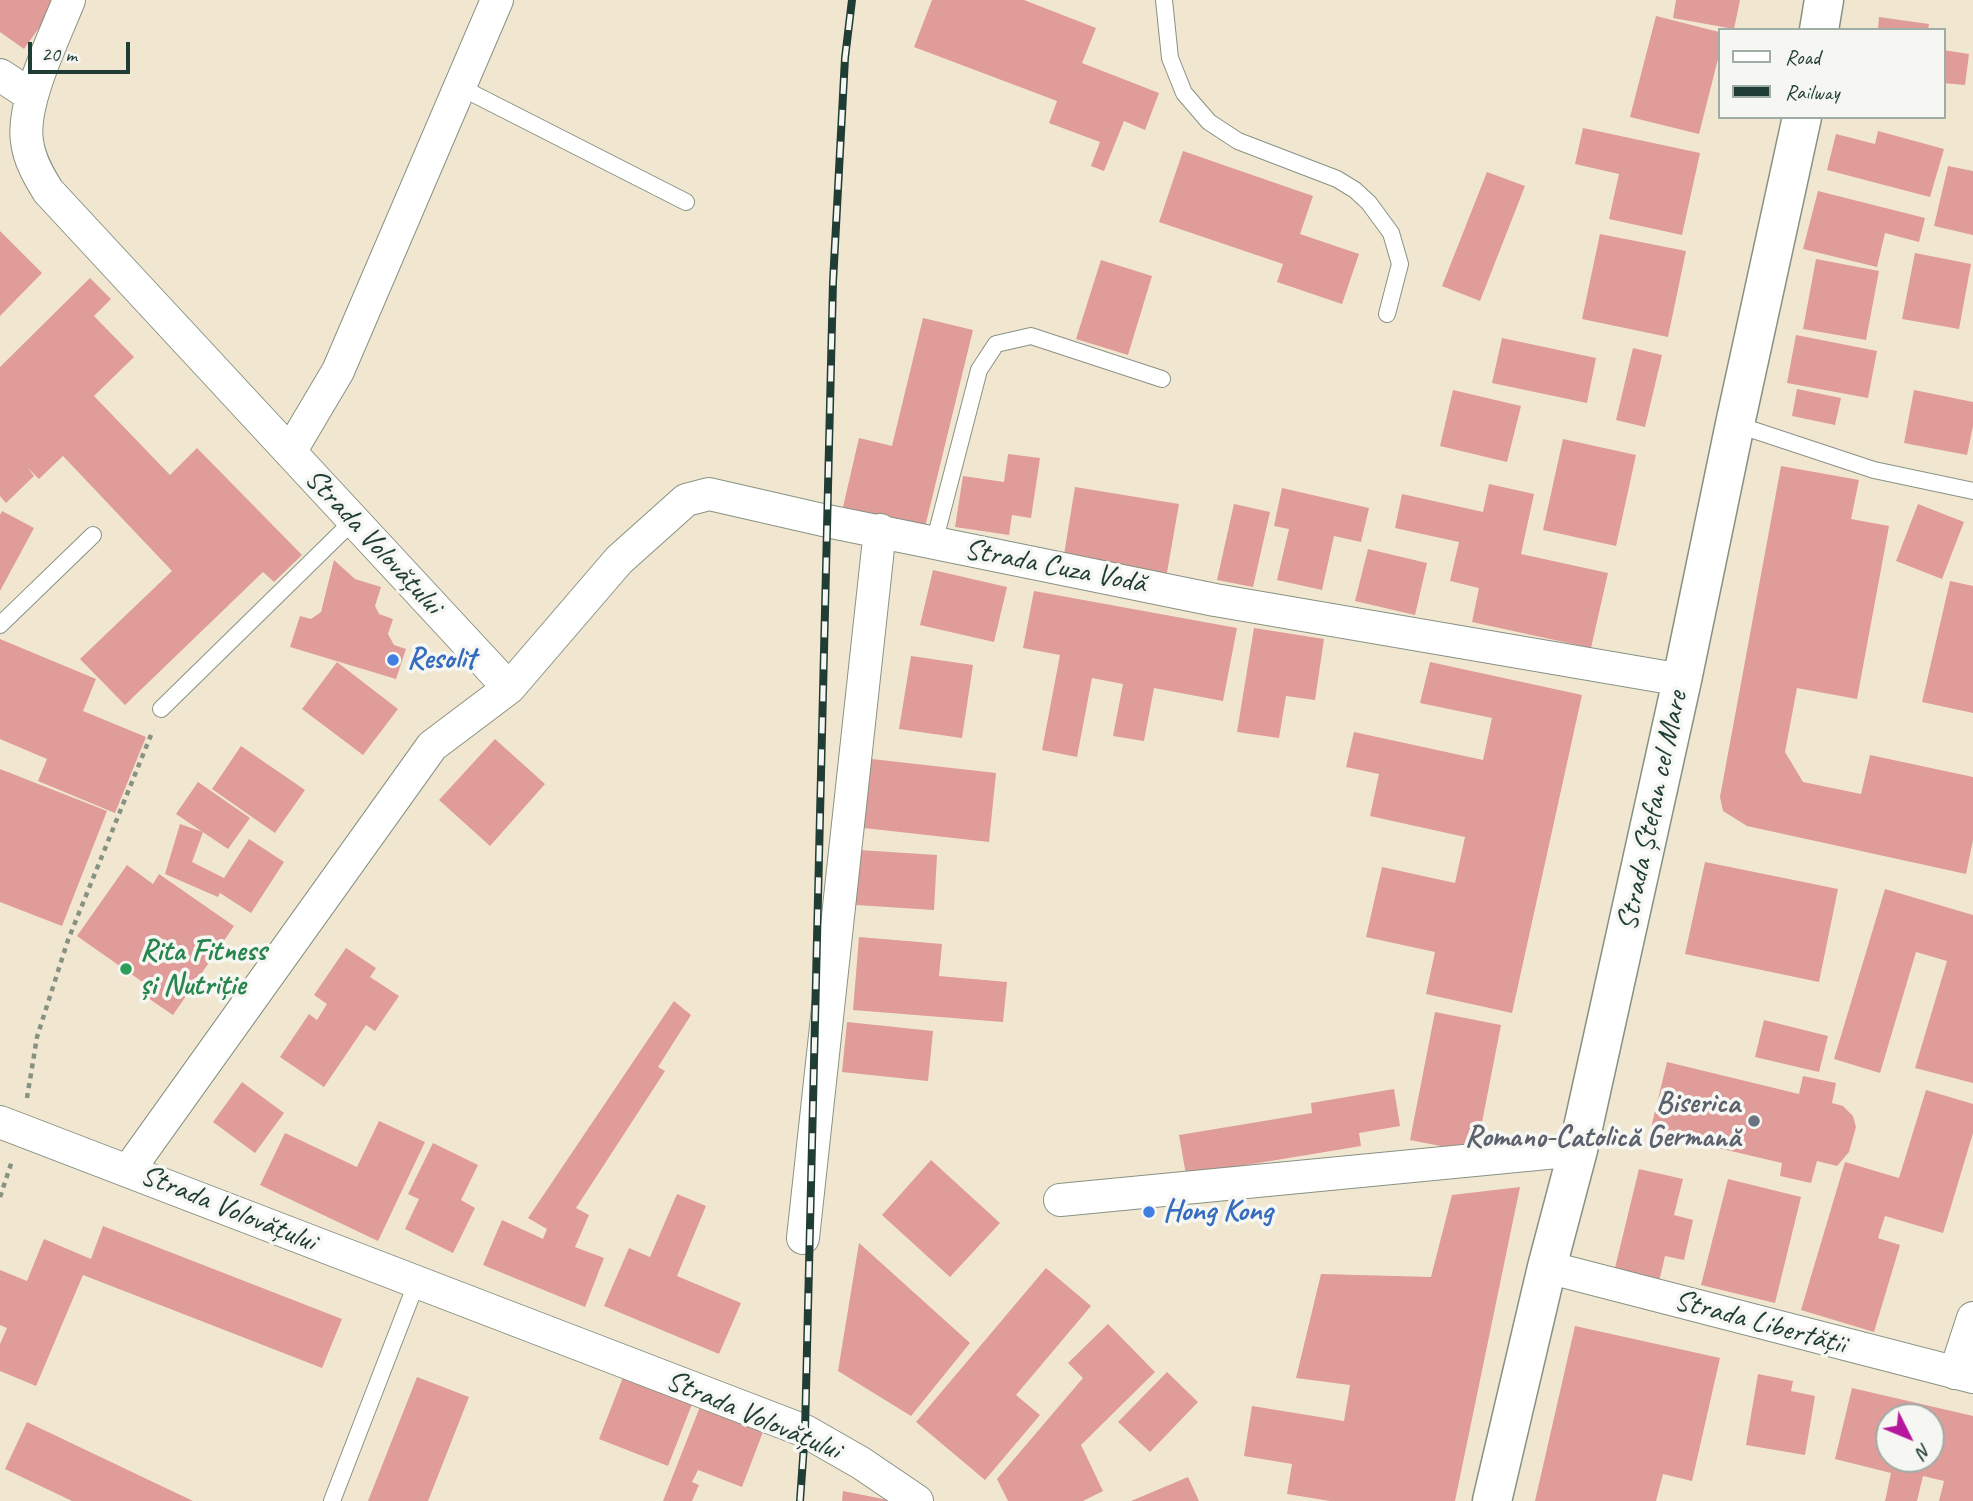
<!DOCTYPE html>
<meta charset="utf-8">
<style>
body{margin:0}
#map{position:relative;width:1973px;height:1501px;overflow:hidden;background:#f1e7d1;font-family:Caveat,sans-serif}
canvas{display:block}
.legend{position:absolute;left:1718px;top:28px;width:228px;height:91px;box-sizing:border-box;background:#f6f6f2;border:2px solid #a0aca6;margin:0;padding:9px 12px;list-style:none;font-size:21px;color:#1f3d34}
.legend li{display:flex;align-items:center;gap:14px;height:35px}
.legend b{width:35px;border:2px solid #a0aca6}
.north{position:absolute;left:1875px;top:1403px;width:70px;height:70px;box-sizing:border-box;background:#f6f6f2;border:2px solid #a0aca6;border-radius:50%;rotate:133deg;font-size:19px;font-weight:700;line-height:28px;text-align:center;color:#1f3d34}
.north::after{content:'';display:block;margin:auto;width:24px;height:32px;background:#b5179e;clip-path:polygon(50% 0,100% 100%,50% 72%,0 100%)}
.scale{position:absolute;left:28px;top:42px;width:102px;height:32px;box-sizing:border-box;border:4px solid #1f3d34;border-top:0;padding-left:9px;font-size:21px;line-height:24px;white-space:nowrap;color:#1f3d34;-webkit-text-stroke:5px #f6f6f2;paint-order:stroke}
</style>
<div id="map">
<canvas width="1973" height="1501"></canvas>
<ul class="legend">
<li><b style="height:9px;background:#fff"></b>Road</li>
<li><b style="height:9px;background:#1f3d34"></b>Railway</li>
</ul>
<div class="north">N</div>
<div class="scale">20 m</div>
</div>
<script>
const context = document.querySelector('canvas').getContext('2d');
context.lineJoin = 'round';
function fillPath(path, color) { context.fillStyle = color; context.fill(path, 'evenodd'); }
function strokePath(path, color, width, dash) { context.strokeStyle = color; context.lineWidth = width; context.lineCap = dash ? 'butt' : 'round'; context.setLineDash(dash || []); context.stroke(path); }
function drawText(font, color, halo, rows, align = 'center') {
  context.font = font + ' Caveat,sans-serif'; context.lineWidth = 7; context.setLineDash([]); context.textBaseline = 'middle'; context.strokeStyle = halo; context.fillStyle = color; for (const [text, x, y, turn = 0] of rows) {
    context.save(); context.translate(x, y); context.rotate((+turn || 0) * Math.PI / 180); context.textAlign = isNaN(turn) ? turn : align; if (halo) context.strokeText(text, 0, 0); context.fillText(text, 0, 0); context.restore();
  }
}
const building = new Path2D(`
 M0,0H59L24,49L0,32Z
 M932,0H1024L1096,28L1082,63L1159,93L1145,130L1124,121L1104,171L1091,166L1100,142L1049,123L1057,101L914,47Z
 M1676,0H1740L1734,29L1673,18Z
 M1656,16L1719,32V55L1699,134L1630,117Z
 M1879,17L1929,24L1928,30H1878Z
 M1943,50L1969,54L1965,85L1943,83Z
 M1583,128L1700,153L1682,235L1609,219L1619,174L1575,164Z
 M1878,131L1944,149L1930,197L1827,170L1836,134L1875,144Z
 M1183,151L1313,196L1300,234L1359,254L1342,304L1277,282L1283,264L1159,222Z
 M1948,166L1973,171V235L1934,226Z
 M1487,172L1525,186L1480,301L1442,286Z
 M1818,191L1925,218L1919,242L1885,233L1877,267L1803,249Z
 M0,231L42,273L0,316Z
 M1600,234L1686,251L1668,337L1582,319Z
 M1915,253L1971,264L1959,329L1902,319Z
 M1816,259L1879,271L1866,340L1803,329Z
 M1101,260L1152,276L1128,355L1076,339Z
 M90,278L111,299L94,316L134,357L94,396L170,475L197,448L302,555L274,582L263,572L125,705L80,659L172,571L63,456L39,479L27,467L34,476L6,503L0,496V367Z
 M923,318L973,330L925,527L843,507L859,438L892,446Z
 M1796,335L1877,351L1868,398L1787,383Z
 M1502,338L1596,358L1587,403L1492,383Z
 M1633,348L1662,355L1645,427L1616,420Z
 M1797,389L1841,398L1835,425L1792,416Z
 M1453,390L1521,406L1507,462L1440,446Z
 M1914,390L1973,402V426L1967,455L1904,443Z
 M1563,439L1636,455L1616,546L1543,530Z
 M1008,454L1040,458L1031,518L1012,515L1009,535L955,527L963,476L1004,482Z
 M1781,466L1859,480L1851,519L1889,526L1857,699L1797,688L1785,752L1803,782L1861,794L1870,755L1973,777V840L1966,874L1747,826L1723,811L1720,797Z
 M1489,484L1534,494L1521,554L1608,573L1591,648L1472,622L1479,588L1450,581L1459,542L1395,528L1402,494L1483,512Z
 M1075,487L1179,504L1166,578L1063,561Z
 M1282,488L1369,508L1361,542L1334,536L1322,590L1277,580L1289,529L1274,526Z
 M1234,504L1270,512L1253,587L1217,580Z
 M1918,504L1964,522L1942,579L1896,561Z
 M2,511L34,528L0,591V515Z
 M1368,549L1427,563L1415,615L1355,601Z
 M334,560L355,579L381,587L375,606L379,614L393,619L388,634L394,645L406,649L396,679L290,647L300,616L311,619L321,612Z
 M933,570L1007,587L994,642L920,625Z
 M1950,581L1973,586V713L1922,702Z
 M1034,591L1237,628L1223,701L1154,688L1144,741L1113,736L1123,684L1092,678L1077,757L1042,750L1060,655L1023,648Z
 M1254,628L1324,639L1315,700L1286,696L1279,738L1237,732Z
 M0,639L96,679L83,711L146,737L115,813L38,781L47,759L0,739Z
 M911,656L973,665L962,738L899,729Z
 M337,662L398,709L363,755L302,709Z
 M1430,662L1582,695L1512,1013L1426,994L1435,952L1366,937L1382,867L1455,883L1465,837L1370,816L1379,774L1346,767L1354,732L1483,760L1492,718L1420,703Z
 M495,739L545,784L490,846L439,800Z
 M241,746L305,790L275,833L212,789Z
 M863,758L996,773L989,842L855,827Z
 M0,769L107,811L62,926L0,902Z
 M198,782L250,818L228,849L176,814Z
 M180,824L203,832L192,862L224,878L249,839L284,862L251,913L220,893L218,897L165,874Z
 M859,850L937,855L934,910L856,905Z
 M1705,862L1838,889L1819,982L1685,954Z
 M127,865L153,884L159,874L234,926L173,1015L139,992L144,983L77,936Z
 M1885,889L1973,915V1083L1915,1068L1947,961L1916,952L1880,1073L1834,1059Z
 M859,937L942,944L939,976L1007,982L1003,1022L853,1010Z
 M346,948L376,968L370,977L399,996L375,1031L366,1025L324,1087L280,1057L309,1014L317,1020L327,1004L314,995Z
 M674,1001L691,1015L658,1067L665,1071L576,1208L589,1215L575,1247L604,1258L585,1307L483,1265L502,1220L543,1239L547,1229L528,1218Z
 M1435,1012L1501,1025L1476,1153L1410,1140Z
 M1764,1020L1828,1036L1819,1072L1755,1057Z
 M847,1022L933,1031L928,1081L842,1072Z
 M1667,1062L1799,1094L1803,1076L1836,1083L1832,1103L1843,1106L1853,1116L1856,1127L1849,1152L1837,1166L1817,1161L1811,1183L1780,1176L1782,1163L1650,1132Z
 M242,1082L284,1113L255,1153L213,1122Z
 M1394,1089L1400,1126L1359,1133L1361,1146L1186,1175L1179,1135L1312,1113L1311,1103Z
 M1926,1090L1973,1104V1133L1943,1233L1885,1216L1878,1238L1900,1245L1874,1332L1801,1310L1845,1162L1899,1178Z
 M379,1121L425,1142L378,1241L260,1185L285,1133L357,1167Z
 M433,1143L478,1165L461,1200L475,1208L453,1253L405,1229L419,1199L408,1194Z
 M931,1160L1000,1223L950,1277L882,1215Z
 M1639,1169L1683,1179L1674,1215L1693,1220L1684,1260L1665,1256L1659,1282L1614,1272Z
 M1728,1179L1801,1197L1775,1303L1701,1285Z
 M1520,1187L1455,1501H1330L1287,1494L1292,1464L1244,1456L1252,1406L1344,1421L1350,1385L1296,1378L1321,1274L1431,1277L1452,1195Z
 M677,1194L706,1206L677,1276L741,1303L719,1354L604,1306L629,1248L650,1257Z
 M103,1226L342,1319L322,1368L83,1275L36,1386L0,1371V1344L7,1328L0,1325V1270L27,1281L44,1239L91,1259Z
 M859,1243L970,1343L911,1416L838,1371Z
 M1046,1268L1091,1306L1016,1395L1040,1415L985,1480L916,1422Z
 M1108,1324L1155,1372L1081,1445L1103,1491L1083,1501H1008L997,1479L1083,1378L1068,1363Z
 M1575,1326L1720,1358L1692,1481L1663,1474L1656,1501H1535Z
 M625,1372L694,1399L668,1466L599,1439Z
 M1167,1372L1198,1402L1150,1452L1118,1422Z
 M1758,1374L1793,1381L1791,1391L1815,1396L1805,1455L1746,1445Z
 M417,1377L469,1397L428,1501H368Z
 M1852,1388L1973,1416V1501H1939L1944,1481L1923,1476L1917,1501H1885L1891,1473L1835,1459ZM1889,1417H1931V1459H1889Z
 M703,1399L766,1424L742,1487L698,1470L692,1482L699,1485L692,1501H663Z
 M27,1422L193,1501H72L5,1469Z
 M1188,1477L1199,1501H1131Z
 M843,1491L888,1500V1501H842Z`);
const path = new Path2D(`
 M27,1098L37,1037L68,940L153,730
 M0,1197L12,1161`);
const lane = new Path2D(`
 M1164,0L1170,58L1184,93L1209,122L1238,141L1337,179L1355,190L1369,203L1391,233L1400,264L1387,314
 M460,87L686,202
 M1735,424L1874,470L1973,491
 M934,543L979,370L996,344L1031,336L1162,379
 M0,625L93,535
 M161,709L354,520
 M332,1501L416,1284`);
const street = new Path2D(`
 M69,0C55,36 21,103 27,141C29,159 38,175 48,191L509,688
 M0,75L32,96
 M290,452L338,371L497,0
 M0,1122L805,1431L861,1463L917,1501
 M128,1171L432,746L509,688L619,560L686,500L709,494L827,521L1215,600L1682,680
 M1060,1200L1578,1150
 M803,1238L880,530
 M1547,1267L1973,1377
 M1955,1373L1973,1318`);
const secondary = new Path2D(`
 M1819,30L1824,0
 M1492,1501L1547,1267L1578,1150L1682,680L1735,424L1802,117`);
const rail = new Path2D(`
 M800,1501L805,1431L833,282L845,58L852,0`);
const markers = [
 [393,660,7,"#3f7fe0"],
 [126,969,7,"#2e9e5b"],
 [1754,1121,7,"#6b7280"],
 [1149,1212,7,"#3f7fe0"]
];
const streetNames = [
 ["Strada Volovățului",373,542,47],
 ["Strada Cuza Vodă",1055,567,11],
 ["Strada Ștefan cel Mare",1653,811,-78],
 ["Strada Volovățului",228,1209,22],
 ["Strada Libertății",1760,1323,15],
 ["Strada Volovățului",753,1416,23]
];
const shopNames = [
 ["Resolit",407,660],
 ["Hong Kong",1163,1212]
];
const leisureNames = [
 ["Rita Fitness",140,952],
 ["și Nutriție",140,986]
];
const worshipNames = [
 ["Biserica",1740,1104],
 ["Romano-Catolică Germană",1740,1138]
];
fillPath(building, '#df9c99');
strokePath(lane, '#889282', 18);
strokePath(street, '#889282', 34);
strokePath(secondary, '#889282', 41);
strokePath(path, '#889282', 4.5, [5, 5]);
strokePath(lane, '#fff', 16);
strokePath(street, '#fff', 32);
strokePath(secondary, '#fff', 38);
strokePath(rail, '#1f3d34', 8);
strokePath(rail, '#f6f6f2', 5, [16]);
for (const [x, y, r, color] of markers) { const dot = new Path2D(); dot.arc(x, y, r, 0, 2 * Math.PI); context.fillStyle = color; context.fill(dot); strokePath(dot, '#f6f6f2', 2.5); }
drawText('30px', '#1f3d34', '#f6f6f2', streetNames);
drawText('bold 30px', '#366cbe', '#f6f6f2', shopNames, 'left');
drawText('bold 30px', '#27864d', '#f6f6f2', leisureNames, 'left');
drawText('bold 30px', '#5b616d', '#f6f6f2', worshipNames, 'right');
</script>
